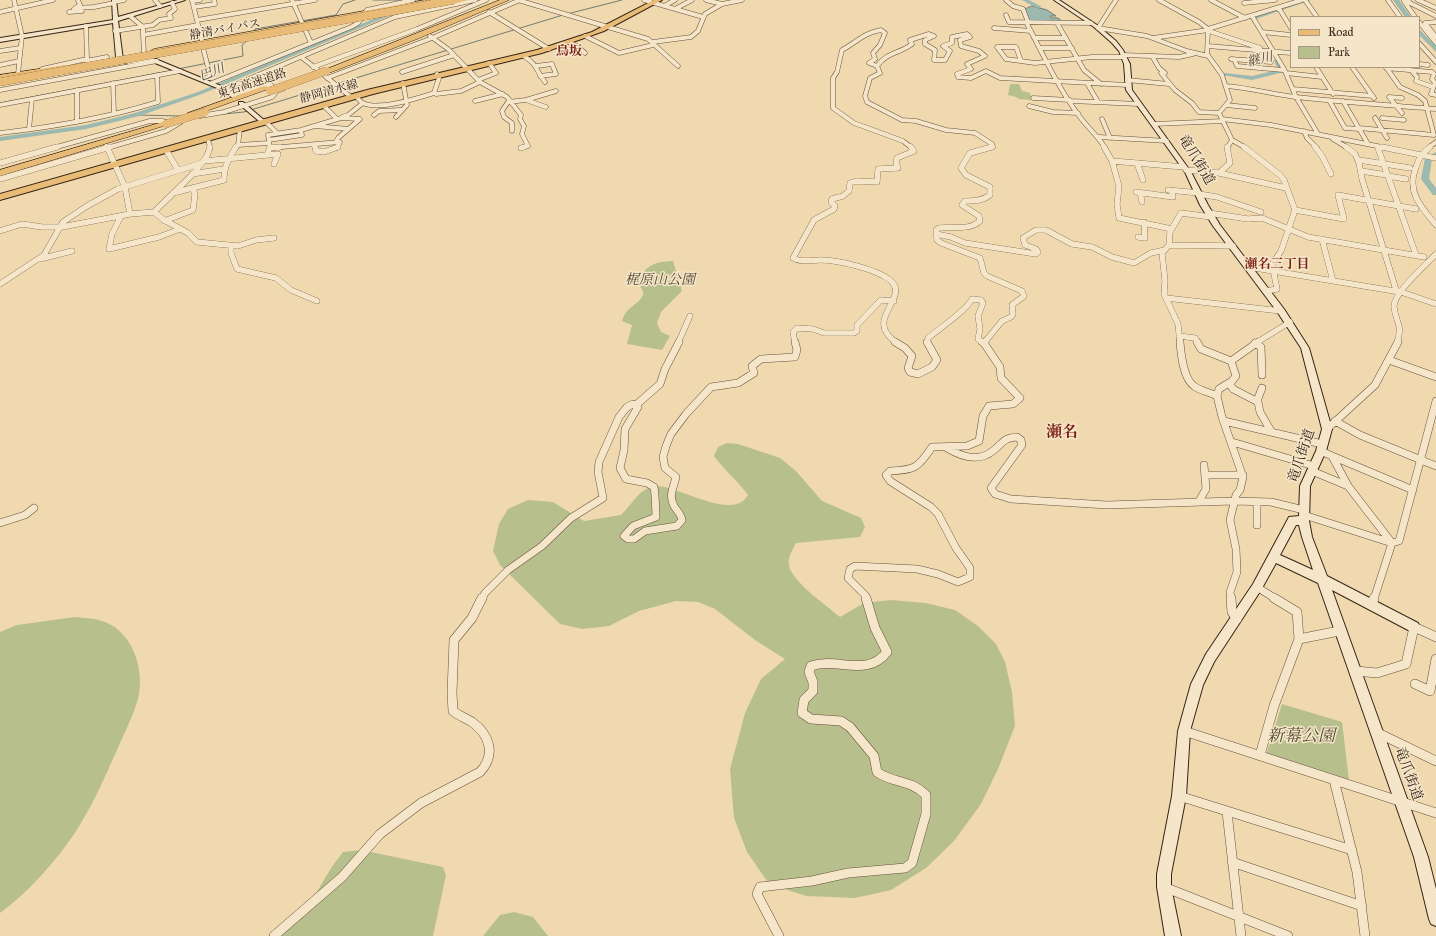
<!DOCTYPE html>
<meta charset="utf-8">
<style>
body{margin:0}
#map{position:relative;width:1436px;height:936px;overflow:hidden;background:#f0d9ae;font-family:"IM FELL Great Primer",serif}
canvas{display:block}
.legend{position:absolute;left:1290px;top:16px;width:130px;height:52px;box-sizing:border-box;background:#f5e6ca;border:1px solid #a99882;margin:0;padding:5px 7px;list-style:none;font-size:12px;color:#372416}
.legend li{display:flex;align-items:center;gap:8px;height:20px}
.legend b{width:20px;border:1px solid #a99882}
</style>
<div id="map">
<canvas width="1436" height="936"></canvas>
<ul class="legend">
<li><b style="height:5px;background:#e8bc77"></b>Road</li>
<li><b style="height:11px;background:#b7c08c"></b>Park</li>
</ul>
</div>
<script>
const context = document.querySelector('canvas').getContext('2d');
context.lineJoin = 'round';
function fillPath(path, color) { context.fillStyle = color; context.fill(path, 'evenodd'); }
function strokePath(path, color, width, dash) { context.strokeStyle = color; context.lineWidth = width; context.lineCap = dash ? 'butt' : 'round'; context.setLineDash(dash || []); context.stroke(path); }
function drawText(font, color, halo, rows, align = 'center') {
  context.font = font + ' "IM FELL Great Primer","Noto Serif JP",serif'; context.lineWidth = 3; context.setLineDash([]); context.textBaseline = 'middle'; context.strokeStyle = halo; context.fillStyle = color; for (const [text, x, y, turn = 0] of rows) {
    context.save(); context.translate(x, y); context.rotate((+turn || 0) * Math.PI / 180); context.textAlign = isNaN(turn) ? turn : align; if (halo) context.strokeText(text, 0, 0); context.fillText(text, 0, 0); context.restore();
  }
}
const green = new Path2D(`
 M1010,84H1019L1022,91L1030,93L1032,100L1019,99L1016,97L1008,95Z
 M673,261L682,291L661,312L657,323L661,332L670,336L662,350L627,344L632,325L622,321C627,305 638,306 643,295C645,291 640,288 639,284C637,279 640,276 643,273C651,262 660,262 673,261Z
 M727,443L738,444L780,458L796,471L822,501L861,518L865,527L860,537L796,543C792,551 786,559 790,569C798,586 826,605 840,617L864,603L891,600L926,603L955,610L978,626L996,644L1005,662L1012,692L1015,726L998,769L981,804L954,841L926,868L891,890L855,898L806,896L769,884L747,852L734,818L730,769L745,713L761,679L785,659L755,640L715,609L698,602L676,601L639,611L609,626L582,629L560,624L500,565L493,551L499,524L508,509L528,500L553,502L584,521L621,515C631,506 640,487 656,486C680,486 733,522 748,495C738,481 724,470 714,456L718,447Z
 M75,617C84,618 96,618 105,622C134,633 145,672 138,699C133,716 124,734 117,750C105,777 93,804 78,828C59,858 28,893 0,913V632L17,625Z
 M1282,704L1342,722L1349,780L1266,755Z
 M361,850L443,867L446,875L433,936H268L290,926L302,917L331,868L343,852Z
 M514,912L533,917L548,936H483L500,915Z`);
const water = new Path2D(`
 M1032,6L1047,10L1056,16H1050L1051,18H1058L1064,23L1029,22L1024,10Z`);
const stream = new Path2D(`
 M373,0H403
 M567,14L622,0
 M253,33L255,29L336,15L343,4L355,0
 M178,69L243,56L242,45L248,40
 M0,103L174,70
 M137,115L181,116
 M214,115L244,112L563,15`);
const river = new Path2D(`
 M419,0H427L202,94L139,116L86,129L0,141V137L86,125L135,113L198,92Z
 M1022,0H1029L1042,7L1037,8Z
 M1302,0H1311L1256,19L1261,29H1257L1250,18Z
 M1393,0H1399L1411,17H1405Z
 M1419,29L1436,46V52L1419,35Z
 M1277,58L1280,60L1284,72L1252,80L1222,75L1225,73L1252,76L1278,70L1274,60Z
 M1436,152V157L1432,159L1429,179L1436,188V195H1433L1421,179L1425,158Z`);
const streetFar3 = new Path2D(`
 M14,0L22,36L18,74
 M155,0L160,6
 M192,0L202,41
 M292,0L311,43
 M518,0L648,39L678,66
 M644,0L703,17
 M706,0L722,4
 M1006,0L1013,6L1023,9L1028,22
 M1116,0L1098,28L1147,36L1187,51L1208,56
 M1159,0L1199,22L1208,29L1207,54L1222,75L1230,100L1219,113L1232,140L1246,148
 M1211,0L1245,18
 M1305,0L1317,17
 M1388,0L1400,17
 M1408,0L1410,3L1436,16
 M1418,0L1436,8
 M192,1L200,0
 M1266,1L1275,0
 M1404,1L1415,17
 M114,2L124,0
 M1244,3L1264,1
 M664,6L675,0
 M194,7L215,4L214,0
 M75,8L94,7L114,3
 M1276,8L1280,10L1291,28
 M74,9L80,5L78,0
 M675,9L692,0
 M0,12L53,0
 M69,12L82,11
 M489,12L549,49
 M1006,15L1009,22
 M130,16L143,27V35L198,25
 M1252,16L1284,69L1296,97L1318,134
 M197,20L315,0
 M1009,22L1091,23
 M1026,22C1043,54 1058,88 1080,117C1088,128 1098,136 1105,148
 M1419,22L1436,43
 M1436,22L1425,23L1436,37
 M1057,23L1084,70L1101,84
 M994,28L1031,31
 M1208,29L1302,0
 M115,31L153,25L159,20L171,18L169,14L175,9L172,3
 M1209,31L1260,48
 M1262,32L1291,35
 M143,35L144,53
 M430,36L448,49L480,82L507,97L521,115L520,119L524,126L522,134L528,146L521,148
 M585,36L619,53L653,45
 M1034,38H1066
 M1153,38L1208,30
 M568,42L577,46L585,53
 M653,42L691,37L698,31L705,14L722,4L742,0
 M1419,43L1436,62
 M1208,46L1291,53
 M203,48L210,75L204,80
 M1040,48H1072
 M0,51L20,48
 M1123,55L1179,57L1193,54
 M524,56C539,66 535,70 545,82
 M1152,56L1159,68L1165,73H1161L1175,90L1192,103L1199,112L1219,113
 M301,57L317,69
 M1231,59L1271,62
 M1234,59L1237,66L1283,70
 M86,61L107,57
 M1021,61L1016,47H997L1006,59L1035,63L1092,57H1125
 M1419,64L1428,65
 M0,65L19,61
 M536,66L552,64L556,74L540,76
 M877,66L869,63L875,59L873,53L880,45L885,33L881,30C863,33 857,42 842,50L837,72L833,78V108L854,123L903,141L912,148
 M313,67L417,29L486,0
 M1316,67L1333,94
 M1352,67L1374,98
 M1386,68L1432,72L1434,74L1432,79L1435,83L1431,94L1436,95
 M42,69L87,59L86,26
 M1411,70L1417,77L1416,81L1433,87
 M402,72L454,55
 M1286,73L1322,77
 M437,74L439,78L434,93L436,94L461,91L480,82
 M325,76L351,97
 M327,78L432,38L520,0
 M478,80L496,73L489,63
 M1127,80L1169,84
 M113,83L114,114
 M212,83L351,27L358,23L367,10L413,0
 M1087,83L1098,102
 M1226,86C1250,88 1272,94 1295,97C1342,102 1389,105 1436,109
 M225,89L395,17L475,0
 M1293,89L1373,96
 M0,90L157,61
 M77,90V122
 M233,95L263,85H271L277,91
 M356,96C358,98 360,102 363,103C379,111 418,98 434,93
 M1033,98L1070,100
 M1402,98L1389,97L1402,113
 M526,100L546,107
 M1329,100L1345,128L1359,129
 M475,101L503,94
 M1071,101L1139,104
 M1343,101L1368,144
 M0,105L180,71
 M323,105L337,119
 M1226,105L1255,108
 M1029,106L1053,112L1078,113
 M374,115L379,111L401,110
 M200,116L224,112L272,97L277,91L283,89
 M342,117L348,115L363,103
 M396,117L407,105L403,83
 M1375,118L1387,138
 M1382,118L1404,120
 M1102,119L1110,138
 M1222,119L1271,125L1387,148
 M265,121L277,133
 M1154,124L1223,121
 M315,126L349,129
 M1359,128L1434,135L1425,101L1418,95L1400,87L1386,67
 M29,129L32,99
 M512,131V123L504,117L502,111L508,102L526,100L556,91
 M1304,131L1307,138L1317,148
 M0,133C54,127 106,118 158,102L157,75
 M1099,137L1167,141
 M208,139L210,148
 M1333,139L1348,148
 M269,140L302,135L301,131
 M238,145L269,143
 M314,145L315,148
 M106,146L107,148
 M53,148L150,121H162L172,124
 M107,148L166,131L181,122
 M236,148L238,145L240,129
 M270,148L340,142L337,148
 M270,148L268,135L301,130L341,118L360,119L338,138L336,142
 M989,148L993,147L992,144L975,133L946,130L916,121L902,120L867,102L865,96L870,78L880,73L877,66C887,52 899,54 912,44L910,40L929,34L934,36L925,40V44L935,50L934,60H945L950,51L943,46L952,43V37L967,34L970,37L960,40L961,46L979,51L985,56L967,64L971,69L957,74L958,77L971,78L986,71L1000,78L1127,85
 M1227,148L1232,140
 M1428,148L1436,142`);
const streetFar2 = new Path2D(`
 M107,147L125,187L130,214
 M315,147L316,151L324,152L338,147
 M1104,147L1112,161L1184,167
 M1244,147L1280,175L1284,180L1295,210L1281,251L1272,264L1277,289L1266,291
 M1315,147L1322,156L1331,174
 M1346,147L1355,154L1359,163L1362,179L1396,290L1400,292
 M1382,147L1436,158
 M1430,147C1420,155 1419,158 1415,170C1407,193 1422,208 1436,225
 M270,148L280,147
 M521,148L524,147
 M1378,148L1416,255
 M166,150L178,170
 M267,155L270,147
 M1359,160L1410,168
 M204,161L278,154L274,164
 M1112,161L1119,186L1117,204L1119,218L1172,229
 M0,163L57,147
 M1137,163L1143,180
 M1186,170L1219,173L1286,188
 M1361,171L1387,175
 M1219,173L1230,163L1227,147
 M192,174L224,169
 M1388,176L1406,179
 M0,179L110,147
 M1168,190L1199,193
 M1136,192L1173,197L1172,191
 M1140,192L1142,202
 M173,193L224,180C224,166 229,158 236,147
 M1199,194L1217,197L1261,212
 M1295,210L1344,219L1338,195L1416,209
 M154,212L164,220L188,233L197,242L238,246L256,240L274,238
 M1209,213L1248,219L1262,218L1308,237L1424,257
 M121,216L112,234L109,249L159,237L180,229
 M164,221L193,210L195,194L192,188
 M0,231L22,224L42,227H62L130,214L154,212L194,173L207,156L210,147
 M936,234L951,237L965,243L1036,254L1038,252L1036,249L1025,245L1023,238L1036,230H1046L1072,244L1092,247L1112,257L1134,263L1151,253L1165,250
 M1138,237L1145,238L1144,222
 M1322,239L1333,281
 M1169,245L1233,246
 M231,246V253L237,269L276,278L291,290L317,301
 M40,259L72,251
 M1249,267L1400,292
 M0,284L44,255L63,222L87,206L118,189L202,163
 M1401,292L1436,304
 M1166,298L1281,311
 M1179,336L1195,338L1198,343
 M678,343L690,316
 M795,343L793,332L797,328L813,329L824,333H854L857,331V325L881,300L894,301
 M897,343C861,319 912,298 890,280C876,269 838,260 820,260C811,260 801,263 793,258L814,220L834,209L835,206L831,202L832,199L843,196L849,191L850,183L856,181L877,182L878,169L898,168L896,163L897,158L914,151L911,147
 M927,343L928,338C939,329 968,309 972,299L981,300L983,303L978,316L980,329L978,339L983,343
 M984,343L1002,321L1011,317L1013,314L1012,305L1024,296L1022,291L987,276L984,273L980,258L941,243L937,240L936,230L939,228C953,226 969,231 980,221L979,216L962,205L965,201C974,201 982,201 990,195V187L966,175L961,168L970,153L992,147
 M1180,343L1178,324L1164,294L1165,281L1162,253L1169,245L1170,232L1181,213L1211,217
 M1256,343L1290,322
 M1397,343C1403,322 1396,325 1394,307C1393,293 1427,264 1436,254`);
const streetFar1 = new Path2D(`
 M895,342L905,348L912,356L908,368L910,372L918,374L932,367L937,360L927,342
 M982,342L984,343
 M1180,342C1181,354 1183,378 1194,386C1200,391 1210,392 1217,396L1222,417L1243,477L1240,490L1236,495L1230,520L1236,549L1237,572L1230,592L1231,599
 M1197,342L1201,349L1231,361
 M1255,343L1261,347L1262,375
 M1389,360L1436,377
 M1229,383L1233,389L1258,402L1260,412L1271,431
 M1217,396L1219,389L1232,381L1236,376L1231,361L1258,342
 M1257,401L1262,388
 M636,405L660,384L665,369L679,342
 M1224,421L1322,444
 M1335,421L1360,435L1436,466
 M1327,429L1375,385L1398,342
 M1232,442L1314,466
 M947,448C962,457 979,463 994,450C1004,442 1003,438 1017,437L1021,440L1022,445L991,488L995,494L1011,499L1107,505L1234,501L1271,502L1304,510
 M1332,456L1413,490
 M1312,471L1348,486
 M1206,475H1243
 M1199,501L1206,489L1204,465
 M1257,503V525
 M1304,515L1392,543L1348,486L1332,456L1321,451
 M0,523L25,515L34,508
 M1257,587L1276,599
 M482,599L485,593L508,570L542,546L571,518L603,498L598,472L599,462L619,417L627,407L633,404L638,407L625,429L624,450L620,468L626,479L647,483L654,487C655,490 656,514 656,517L633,526L624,536L628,539H634L645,531L677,526L682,520C681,514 677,511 674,506C668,495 674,487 676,477L665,468L663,457L666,446L671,434L686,414L711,387L738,383L754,373L752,366L761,359L795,357L797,350L795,342
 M866,599L865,595L848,578L850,569L855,566L917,569L938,574L958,582L970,577V568L956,548L938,514L931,507L890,481L886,475L890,471C915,470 918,468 932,447L967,446L979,441L983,416L989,406L1013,404L1020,398L1001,378L1000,367L984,343L985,342
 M1374,599L1392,543L1399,541L1436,401`);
const street = new Path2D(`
 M1231,598L1232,612L1237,619
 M1372,605L1374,598
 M1299,639L1339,631
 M1356,671L1377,673L1406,664L1414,627L1436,637
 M1415,684L1430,691L1436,659
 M1184,731L1436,813
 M1378,733L1436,761
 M1260,755L1274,706L1299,639L1297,612L1274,598
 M1334,780L1357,872L1365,936
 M1179,796L1352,850
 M1227,812L1241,936
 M1232,862L1362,906
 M1164,887L1288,936
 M274,936L342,877L380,834L421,803L480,772C496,755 490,735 472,722C466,718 459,716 453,711L452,693L454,640L472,618L482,598
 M779,936L757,894L760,887L812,881L848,873L905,868L912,863L926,814V795C910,779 894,784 877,772L874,756L850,727L841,721L811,719L802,713L804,700L813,691V682L809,672L811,666C838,657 867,678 887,652L875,628L866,598`);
const secondary = new Path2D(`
 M112,0H116L118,17L178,0H185L118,21L123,60L153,58L226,88L237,96V98H233L222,90L150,61L129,64L119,62L116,57L113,23L0,42V38L113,20Z
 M1054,0H1059L1097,25L1116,41L1123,50L1130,64L1132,90L1191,172L1208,205L1220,225L1284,309L1309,348L1332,429L1326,451L1310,486L1309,521L1312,537L1327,576L1418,623L1420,627L1418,631L1414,632L1410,631L1332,590L1428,857L1436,889V926L1431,924L1429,919L1414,857L1318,583L1276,563L1261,590L1214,662L1203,685L1190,731L1186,796L1171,874V887L1181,936H1165L1157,887V874L1172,796L1178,731L1191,684L1206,654L1253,584L1289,517L1299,516L1300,486L1316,451L1322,429L1301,348L1278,313L1213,226L1200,205L1185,172L1126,90L1124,64L1119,51L1112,43L1094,27ZM1296,525H1299L1302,537L1313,570L1280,555Z
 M239,102H243L264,120V122H260L239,104Z`);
const primary = new Path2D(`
 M654,0H662L604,31L542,53L373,94L0,200V194L367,90L537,50L592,32Z`);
const highway = new Path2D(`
 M425,0L427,1V3L154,53L150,51L154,49Z
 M456,0H469L440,7L437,5Z
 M500,0H509L417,39L329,73L322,71Z
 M65,65H68V69L0,79V75Z
 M264,86L271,88L195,115L188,113Z
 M163,122L170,124L0,176V170Z`);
const highwayBridge = new Path2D(`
 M0,82L454,0
 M270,91L326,71
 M166,124L205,112`);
const farStreetnames = [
 ["静清バイパス",225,30,-10],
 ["東名高速道路",252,84,-18],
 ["静岡清水線",329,92,-15]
];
const farQuarternames = [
 ["鳥坂",569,52]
];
const farWaternames = [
 ["継川",1260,60,-13],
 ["巴川",212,73,-22]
];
const farNeighbourhoodnames = [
 ["瀬名三丁目",1277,265]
];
const streetNames = [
 ["竜爪街道",1196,160,59],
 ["竜爪街道",1302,456,-71],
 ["竜爪街道",1408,774,70]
];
const parkNames = [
 ["梶原山公園",660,281]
];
const quarterNames = [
 ["瀬名",1062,433]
];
const nearParknames = [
 ["新幕公園",1301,737]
];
fillPath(green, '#b7c08c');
fillPath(water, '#9bb9af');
strokePath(water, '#737d72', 1);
strokePath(stream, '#737d72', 1);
fillPath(river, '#9bb9af');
strokePath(streetFar3, '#65513c', 5);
strokePath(streetFar2, '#65513c', 6);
strokePath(streetFar1, '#65513c', 8);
strokePath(street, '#65513c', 10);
strokePath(secondary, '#372416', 2);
strokePath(primary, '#372416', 2);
strokePath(highway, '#372416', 1);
strokePath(streetFar3, '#f5e6ca', 4);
strokePath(streetFar2, '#f5e6ca', 5.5);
strokePath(streetFar1, '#f5e6ca', 7);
strokePath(street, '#f5e6ca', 9);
fillPath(secondary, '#f5e6ca');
fillPath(primary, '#e8bc77');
fillPath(highway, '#e8bc77');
strokePath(highwayBridge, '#372416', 8, []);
strokePath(highwayBridge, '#e8bc77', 8);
drawText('12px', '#372416', '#f5e6ca', farStreetnames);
drawText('bold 13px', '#7a1f14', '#f5e6ca', farQuarternames);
drawText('italic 13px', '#50493c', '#f5e6ca', farWaternames);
drawText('bold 13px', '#7a1f14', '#f5e6ca', farNeighbourhoodnames);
drawText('14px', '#372416', '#f5e6ca', streetNames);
drawText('italic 14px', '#574b34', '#f5e6ca', parkNames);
drawText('bold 16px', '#7a1f14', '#f5e6ca', quarterNames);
drawText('italic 17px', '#574b34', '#f5e6ca', nearParknames);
</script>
